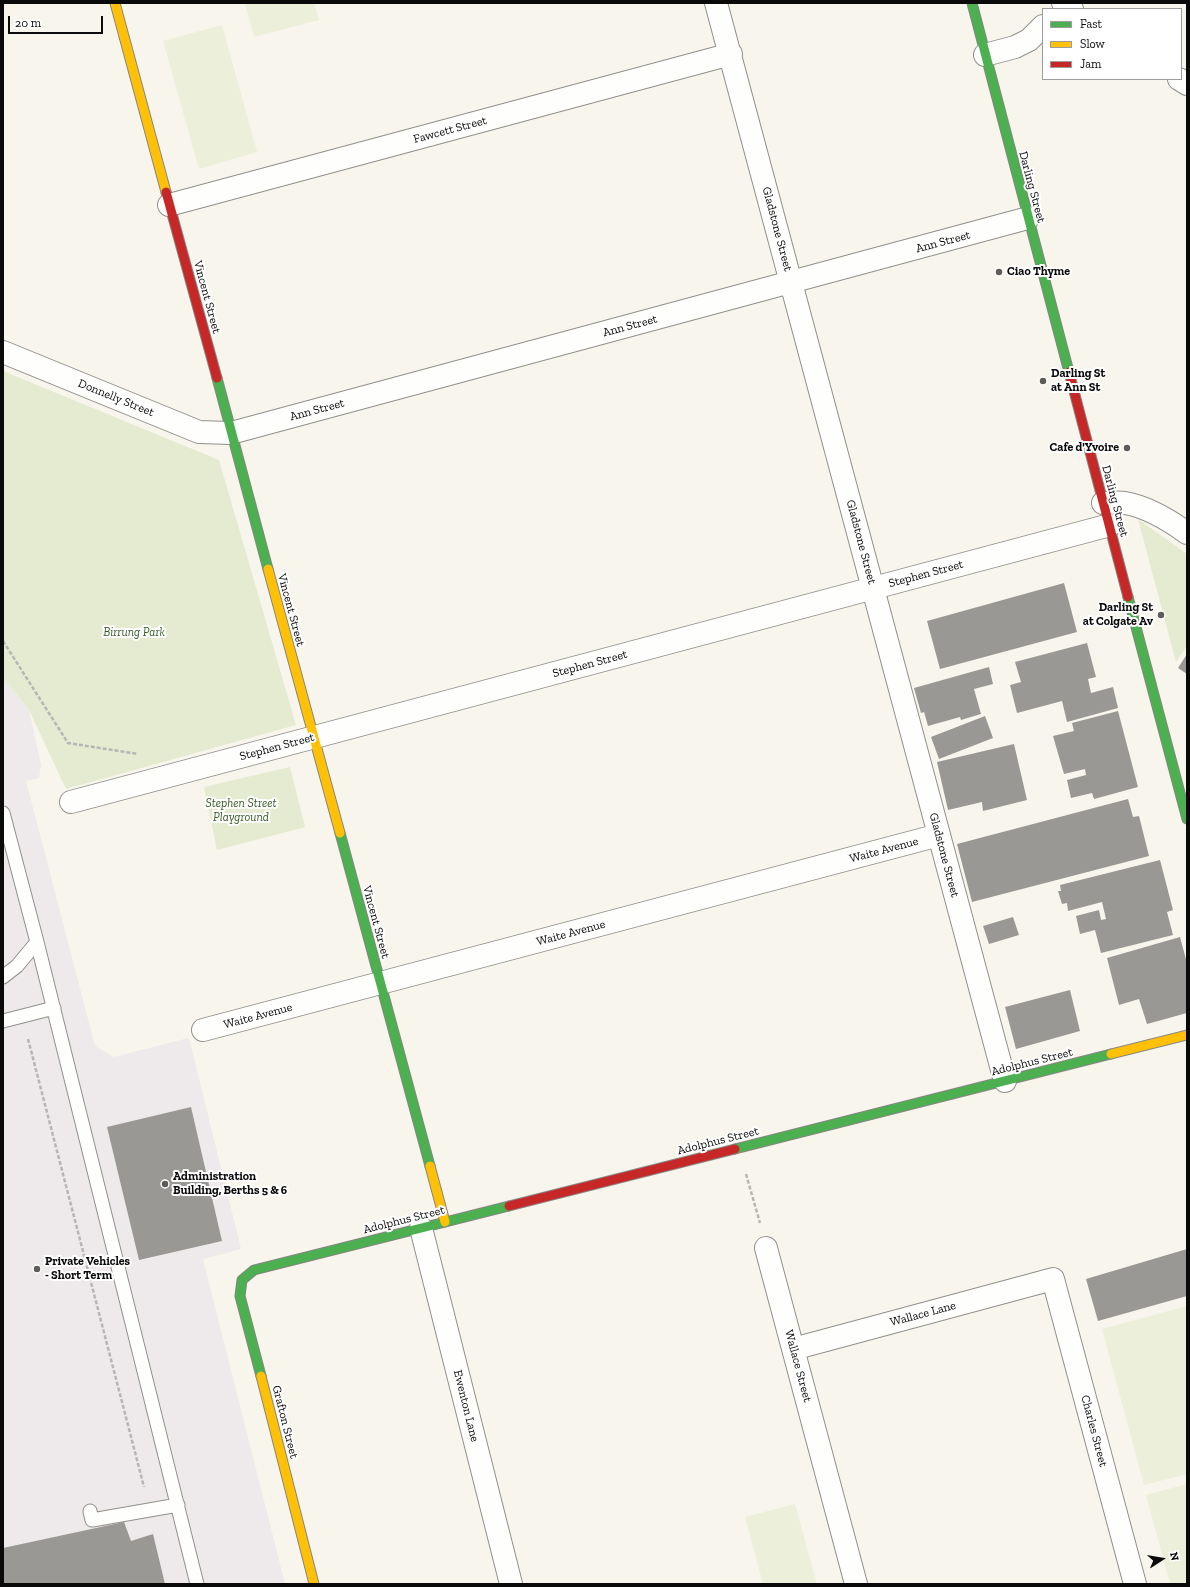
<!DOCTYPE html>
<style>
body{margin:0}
#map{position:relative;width:1190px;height:1587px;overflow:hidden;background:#f8f5ed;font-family:"Zilla Slab",serif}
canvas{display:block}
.frame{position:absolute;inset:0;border:4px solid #0a0a0a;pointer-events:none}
.legend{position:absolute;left:1042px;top:8px;width:140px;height:72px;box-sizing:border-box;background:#fff;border:1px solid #9d9d9d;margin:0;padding:5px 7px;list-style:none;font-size:12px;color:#0a0a0a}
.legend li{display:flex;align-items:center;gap:8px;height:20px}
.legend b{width:20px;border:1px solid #9d9d9d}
.north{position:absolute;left:1142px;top:1539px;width:40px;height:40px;-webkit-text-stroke:3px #fff;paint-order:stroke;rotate:78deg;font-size:11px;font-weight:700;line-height:16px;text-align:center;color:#0a0a0a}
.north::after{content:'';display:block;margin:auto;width:14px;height:18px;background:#0a0a0a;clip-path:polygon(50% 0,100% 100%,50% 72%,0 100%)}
.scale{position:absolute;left:8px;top:16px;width:95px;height:18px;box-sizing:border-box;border:2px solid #0a0a0a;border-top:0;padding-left:5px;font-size:12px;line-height:14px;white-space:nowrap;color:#0a0a0a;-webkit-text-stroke:3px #fff;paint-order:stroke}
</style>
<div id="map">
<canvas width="1190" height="1587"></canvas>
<div class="frame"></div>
<ul class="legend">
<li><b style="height:5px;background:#4caf50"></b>Fast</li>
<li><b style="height:5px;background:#ffc107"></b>Slow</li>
<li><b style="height:5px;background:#c62828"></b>Jam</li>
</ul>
<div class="north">N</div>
<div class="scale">20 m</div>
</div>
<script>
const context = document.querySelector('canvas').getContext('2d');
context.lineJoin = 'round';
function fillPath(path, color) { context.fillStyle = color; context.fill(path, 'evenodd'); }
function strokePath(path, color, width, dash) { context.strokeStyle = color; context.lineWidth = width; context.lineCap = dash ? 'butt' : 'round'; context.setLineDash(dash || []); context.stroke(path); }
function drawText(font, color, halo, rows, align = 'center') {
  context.font = font + ' "Zilla Slab",serif'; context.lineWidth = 4; context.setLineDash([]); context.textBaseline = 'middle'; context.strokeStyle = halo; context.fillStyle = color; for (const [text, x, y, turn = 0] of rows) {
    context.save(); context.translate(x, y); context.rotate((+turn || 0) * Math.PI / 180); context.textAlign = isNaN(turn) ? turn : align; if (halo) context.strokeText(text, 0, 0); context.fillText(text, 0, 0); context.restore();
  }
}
const industrial = new Path2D(`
 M3,677L29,710L41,765L39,778L26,781L95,1046L114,1057L189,1038L241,1249L203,1259L285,1584H3Z`);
const green = new Path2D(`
 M3,371L219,460L296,725L66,789L29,710L3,677Z
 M1138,519L1187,554V646L1176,662Z
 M290,767L305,827L217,850L204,787Z`);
const pitch = new Path2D(`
 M245,3H314L319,20L254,37Z
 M222,25L257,152L199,169L163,41Z
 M1187,1306V1474L1144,1485L1102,1329Z
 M1187,1484V1584H1170L1146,1495Z
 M795,1504L817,1584H763L745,1517Z`);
const building = new Path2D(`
 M1064,583L1077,632L940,669L927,621Z
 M1087,643L1096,677L1088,679L1091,693L1113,687L1118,708L1067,722L1062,701L1017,713L1010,685L1021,682L1015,662Z
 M1187,654V674L1178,668Z
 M989,667L993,684L974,689L981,714L961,720L960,717L928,726L924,712L921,713L914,688Z
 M1118,711L1138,787L1094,799L1092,793L1071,798L1067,780L1086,775L1085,769L1064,774L1053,736L1074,731L1072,723Z
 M985,716L993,738L939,759L931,737Z
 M1014,744L1027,800L983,811L982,802L948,810L937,762Z
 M1128,799L1133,817L1139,816L1149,856L972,902L957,844Z
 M1160,860L1173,910L1167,912L1173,935L1101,953L1095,930L1080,934L1076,916L1099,910L1101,920L1106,919L1102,902L1068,911L1067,903L1062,904L1058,891H1061L1060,885Z
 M1013,917L1019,935L989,944L983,926Z
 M1180,937L1187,963V1013L1147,1024L1139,999L1119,1005L1107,958Z
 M1070,990L1080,1031L1016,1049L1005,1007Z
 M191,1107L222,1241L139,1260L107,1127Z
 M1187,1249V1296L1098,1321L1086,1279Z
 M124,1522L131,1541L153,1534L165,1584H3V1548Z`);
const path = new Path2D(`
 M3,641L68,743L138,754
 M28,1039L144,1487
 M746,1174L760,1223`);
const lane = new Path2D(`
 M3,813L37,942L197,1584
 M3,977L17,966L37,942
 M3,1021L54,1008
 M90,1511L92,1520L178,1505`);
const street = new Path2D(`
 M716,3L1005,1081
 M1063,3L1072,9
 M985,55L1015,47L1029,40L1043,26
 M1179,79L1187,84
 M169,205L731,54
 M3,352L199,432L231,433L1028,218
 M1103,503C1110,503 1118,502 1125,503C1148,507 1169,520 1187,533
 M71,802L1110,525
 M203,1030L939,835
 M421,1228L511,1584
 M766,1248L856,1584
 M793,1349L1053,1279L1135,1584`);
const fast = new Path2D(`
 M972,3L1069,372
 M217,378L268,569
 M1128,597L1187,819
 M340,833L430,1166
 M735,1149L1111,1054
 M261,1376L240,1296L242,1280L254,1270L509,1206`);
const slow = new Path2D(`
 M115,3L166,192
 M268,569L340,833
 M1111,1054L1187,1035
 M430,1166L445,1222
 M261,1376L314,1584`);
const jam = new Path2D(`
 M166,192L217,378
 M1069,372L1128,597
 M509,1206L735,1149`);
const markers = [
 [999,272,4,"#5d5c59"],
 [1043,381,4,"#5d5c59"],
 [1127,448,4,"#5d5c59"],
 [1161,615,4,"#5d5c59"],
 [165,1184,4,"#5d5c59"],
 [37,1269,4,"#5d5c59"]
];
const streetNames = [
 ["Fawcett Street",450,130,-15],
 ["Darling Street",1032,187,75],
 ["Gladstone Street",777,229,75],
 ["Ann Street",943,242,-15],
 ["Vincent Street",207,297,75],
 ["Ann Street",630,326,-15],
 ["Donnelly Street",116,398,22],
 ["Ann Street",317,410,-15],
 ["Darling Street",1115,501,75],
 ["Gladstone Street",861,542,75],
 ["Stephen Street",926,574,-15],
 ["Vincent Street",291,610,75],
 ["Stephen Street",590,664,-15],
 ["Stephen Street",277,747,-15],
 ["Waite Avenue",884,850,-15],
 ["Gladstone Street",944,855,75],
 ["Vincent Street",376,922,75],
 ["Waite Avenue",571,933,-15],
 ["Waite Avenue",258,1016,-15],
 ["Adolphus Street",1032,1062,-14],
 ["Adolphus Street",718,1141,-14],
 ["Adolphus Street",404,1220,-14],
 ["Wallace Lane",923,1314,-15],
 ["Wallace Street",798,1366,75],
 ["Ewenton Lane",466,1406,76],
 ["Grafton Street",285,1422,76],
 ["Charles Street",1094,1431,75]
];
const poiNames = [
 ["Ciao Thyme",1007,272],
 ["Darling St",1051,374],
 ["at Ann St",1051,388],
 ["Cafe d'Yvoire",1119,448,"right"],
 ["Darling St",1153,608,"right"],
 ["at Colgate Av",1153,622,"right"],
 ["Administration",173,1177],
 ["Building, Berths 5 & 6",173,1191],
 ["Private Vehicles",45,1262],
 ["- Short Term",45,1276]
];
const parkNames = [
 ["Birrung Park",134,633],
 ["Stephen Street",241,804],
 ["Playground",241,818]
];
fillPath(industrial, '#eee9ea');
fillPath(green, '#e4ebd0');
fillPath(pitch, '#ecefd9');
fillPath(building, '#9a9894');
strokePath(lane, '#91908c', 15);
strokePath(street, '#91908c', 24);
strokePath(fast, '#888683', 11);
strokePath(slow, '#888683', 11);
strokePath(jam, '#888683', 11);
strokePath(path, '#b7b6b5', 2.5, [4, 2]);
strokePath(lane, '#fefefc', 13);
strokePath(street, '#fefefc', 22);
strokePath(fast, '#4caf50', 9);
strokePath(slow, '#ffc107', 9);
strokePath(jam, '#c62828', 9);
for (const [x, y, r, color] of markers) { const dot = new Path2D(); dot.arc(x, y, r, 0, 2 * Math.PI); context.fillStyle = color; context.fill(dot); strokePath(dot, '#fff', 1.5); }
drawText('12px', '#0a0a0a', '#fff', streetNames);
drawText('bold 12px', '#0a0a0a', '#fff', poiNames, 'left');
drawText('italic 12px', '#355823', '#fff', parkNames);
</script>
